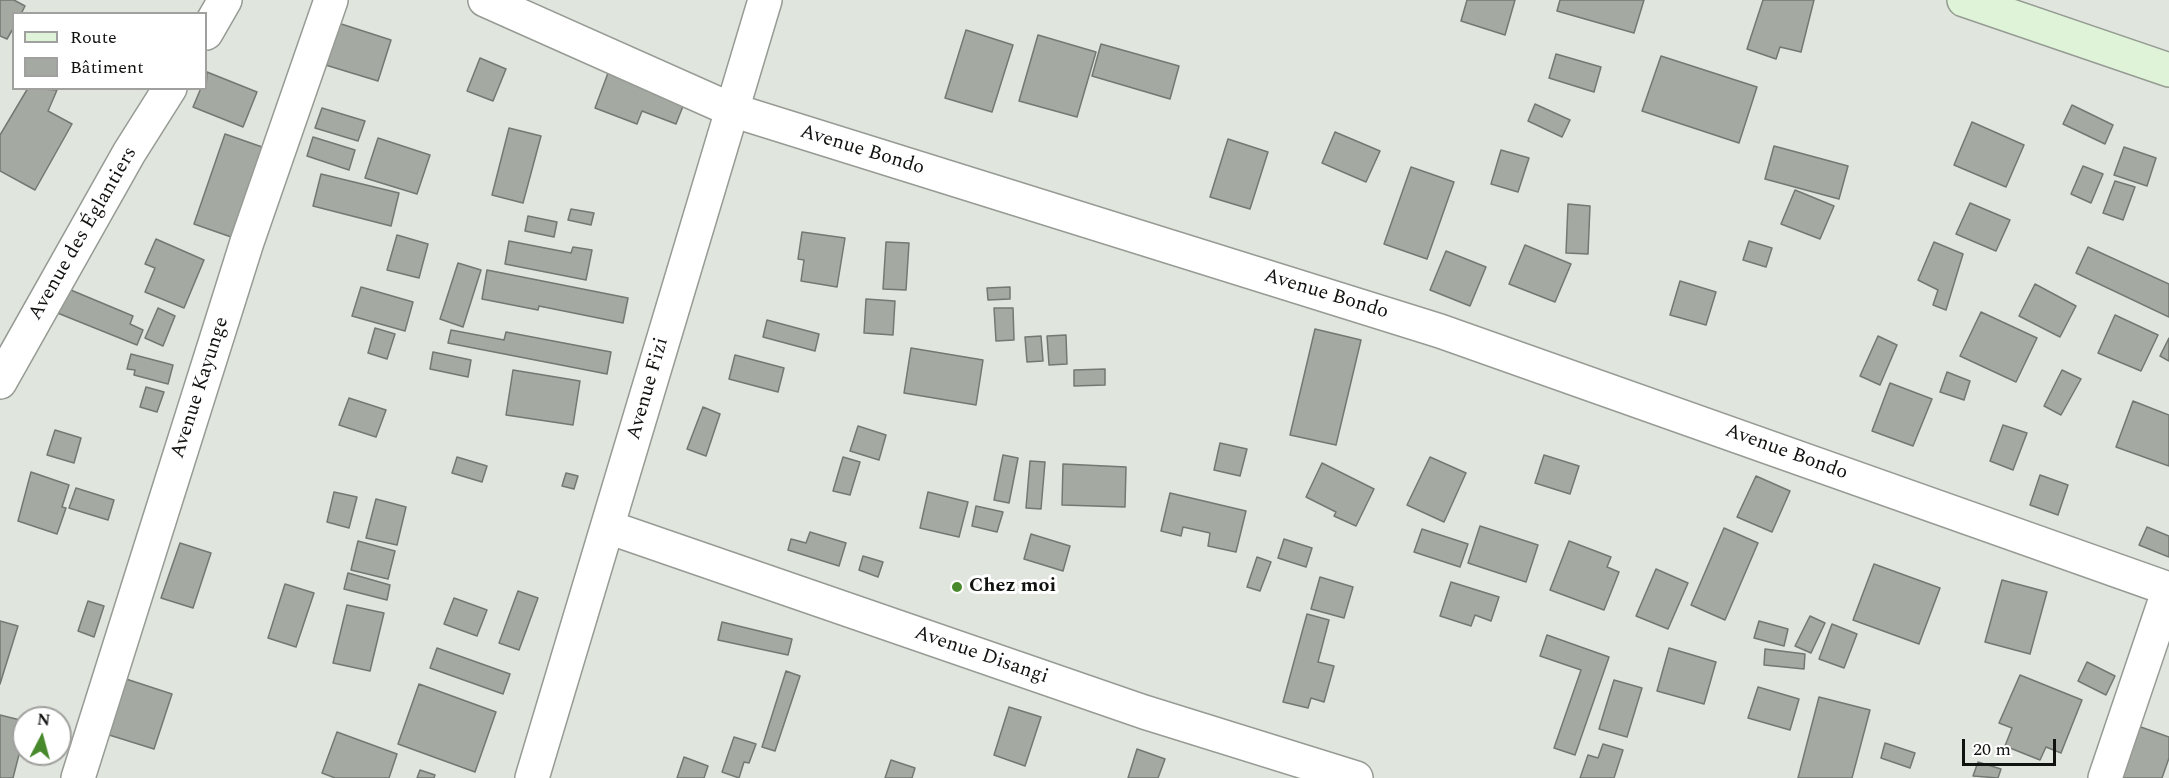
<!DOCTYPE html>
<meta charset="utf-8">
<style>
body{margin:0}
#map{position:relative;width:2169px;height:778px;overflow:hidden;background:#e0e5de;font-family:Spectral,serif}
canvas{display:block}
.legend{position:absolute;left:12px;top:12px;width:195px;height:78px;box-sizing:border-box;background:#fff;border:2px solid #a0a19f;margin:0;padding:8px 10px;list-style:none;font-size:18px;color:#111310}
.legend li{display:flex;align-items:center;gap:12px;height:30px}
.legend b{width:30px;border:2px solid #a0a19f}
.north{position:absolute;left:12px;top:706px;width:60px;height:60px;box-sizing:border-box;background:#fff;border:2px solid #a0a19f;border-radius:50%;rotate:6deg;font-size:16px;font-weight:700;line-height:24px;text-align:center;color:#111310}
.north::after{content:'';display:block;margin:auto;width:21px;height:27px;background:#47892b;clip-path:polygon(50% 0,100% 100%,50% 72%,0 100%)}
.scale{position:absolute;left:1962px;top:739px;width:94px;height:27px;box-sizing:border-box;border:3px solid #111310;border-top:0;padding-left:8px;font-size:18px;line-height:21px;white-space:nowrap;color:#111310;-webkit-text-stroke:4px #fff;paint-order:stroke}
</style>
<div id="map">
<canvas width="2169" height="778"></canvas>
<ul class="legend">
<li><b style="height:8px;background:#def3d7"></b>Route</li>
<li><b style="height:16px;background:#a4a9a2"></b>Bâtiment</li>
</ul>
<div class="north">N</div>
<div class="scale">20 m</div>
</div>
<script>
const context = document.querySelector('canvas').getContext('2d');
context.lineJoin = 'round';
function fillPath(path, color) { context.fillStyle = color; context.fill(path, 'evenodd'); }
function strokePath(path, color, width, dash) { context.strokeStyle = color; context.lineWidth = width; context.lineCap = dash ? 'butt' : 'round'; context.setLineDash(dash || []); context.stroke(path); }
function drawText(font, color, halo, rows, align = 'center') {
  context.font = font + ' Spectral,serif'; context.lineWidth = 6; context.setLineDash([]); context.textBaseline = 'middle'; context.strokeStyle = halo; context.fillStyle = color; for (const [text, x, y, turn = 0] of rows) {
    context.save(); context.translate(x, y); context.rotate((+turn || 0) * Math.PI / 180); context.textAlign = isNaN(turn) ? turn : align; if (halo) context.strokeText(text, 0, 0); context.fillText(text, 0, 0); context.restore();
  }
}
const building = new Path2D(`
 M0,0H14L25,6L21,14H14V27L7,39L0,36Z
 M1467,0H1515L1505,35L1461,21Z
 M1560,0H1644L1634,33L1557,11Z
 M1763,0H1814L1801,52L1780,47L1776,59L1747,49Z
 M332,21L391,40L378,81L319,63Z
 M966,30L1013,45L992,112L945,98Z
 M1038,35L1096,52L1077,117L1019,101Z
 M1101,44L1179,66L1170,99L1092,76Z
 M1556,54L1601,67L1594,92L1549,78Z
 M1661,56L1757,87L1739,143L1642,111Z
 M480,58L506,69L493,101L467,91Z
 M207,72L257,92L243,127L193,107L201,88H206Z
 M608,73L685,101L676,124L642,111L637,124L595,108Z
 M28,88L57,90L48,111L72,124L35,190L0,171V135Z
 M1535,104L1570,120L1562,137L1528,121Z
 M2072,105L2113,125L2105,144L2063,124Z
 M322,108L365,121L358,141L315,128Z
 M1972,122L2024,145L2006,187L1954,165Z
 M509,128L541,136L523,203L492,195Z
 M1335,132L1380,151L1366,182L1322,163Z
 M225,134L265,148L234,238L194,224Z
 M313,137L355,150L349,170L307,156Z
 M378,138L430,155L417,194L365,178Z
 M1228,139L1268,152L1250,209L1210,197Z
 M1774,146L1848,166L1839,199L1765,179Z
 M2124,147L2156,158L2147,186L2114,175Z
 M1501,150L1529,158L1518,192L1491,184Z
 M2083,166L2103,174L2091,203L2071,194Z
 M1411,167L1454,182L1427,259L1384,244Z
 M321,174L399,193L391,226L313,206Z
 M2115,181L2135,187L2123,220L2103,213Z
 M1795,190L1834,206L1820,239L1781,224Z
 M1970,203L2010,220L1996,251L1956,234Z
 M1568,204L1590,206L1588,254L1566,253Z
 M571,209L594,213L591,225L568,220Z
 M528,216L557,222L554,237L525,231Z
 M802,232L845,238L837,287L801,281L804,260L798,259Z
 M397,235L428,244L419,278L387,270Z
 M156,239L204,260L184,308L145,292L155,268L145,264Z
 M509,241L571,253L573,247L592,250L586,280L505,264Z
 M1749,241L1772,248L1766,267L1743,260Z
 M886,242L909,243L906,290L883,289Z
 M1934,242L1963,254L1946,310L1933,305L1938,290L1918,280Z
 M1525,245L1571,264L1555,302L1509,284Z
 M2088,247L2169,284V317L2076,273Z
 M1446,251L1486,267L1470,306L1430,290Z
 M458,263L481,270L463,327L440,319Z
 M487,270L628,298L623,323L539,306L538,310L482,299Z
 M1680,281L1716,292L1706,325L1670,315Z
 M2035,284L2076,306L2060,337L2019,316Z
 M361,287L413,302L405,331L352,316Z
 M1010,287V299L988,300L987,288Z
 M66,288L133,316L130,324L143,330L137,345L55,312Z
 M866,299L895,301L893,335L864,333Z
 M158,308L175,316L163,346L145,338Z
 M994,308H1013L1014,340L996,341Z
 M1981,312L2037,338L2016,382L1960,356Z
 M2115,315L2158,335L2141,371L2098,353Z
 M767,320L819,334L815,351L763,337Z
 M375,328L395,334L387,359L368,353Z
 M1315,329L1361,340L1336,445L1290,435Z
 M451,330L504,340L506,332L611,352L607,374L448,343Z
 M1066,335L1067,364L1049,365L1047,336Z
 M1041,336L1043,361L1027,362L1025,337Z
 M1878,336L1897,345L1880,385L1860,376Z
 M2169,338V361L2160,356Z
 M911,348L983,360L976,405L904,393Z
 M433,352L471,360L468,377L430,369Z
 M131,354L173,365L168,384L134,375L135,370L127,369Z
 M735,355L784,368L778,392L729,379Z
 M1105,369V385L1074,386V370Z
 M513,370L580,381L573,425L506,415Z
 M2062,370L2081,379L2061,415L2044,406Z
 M1947,372L1970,381L1964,400L1940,392Z
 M1890,383L1932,399L1913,446L1872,431Z
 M146,387L164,392L157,412L140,407Z
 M349,398L386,410L376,437L339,425Z
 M2133,401L2169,415V466L2116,447Z
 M703,407L720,414L706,456L687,449Z
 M2003,425L2027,433L2013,470L1990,461Z
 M858,426L886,435L879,460L850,451Z
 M55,430L81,438L74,463L47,455Z
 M1220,443L1247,449L1240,476L1214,470Z
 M1003,455L1018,458L1009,503L994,500Z
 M1544,455L1579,466L1570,494L1535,483Z
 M457,457L487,466L482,482L452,473Z
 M843,457L860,462L850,495L833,491Z
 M1430,457L1466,473L1444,522L1407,505Z
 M1030,461L1045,462L1041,509L1026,508Z
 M1322,463L1374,489L1356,526L1334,516L1336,512L1306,497Z
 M1063,464L1126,467L1125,507L1062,505Z
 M31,472L69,485L62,507L66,508L57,534L18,521Z
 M566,473L578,476L574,489L562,486Z
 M2040,475L2068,485L2058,515L2030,505Z
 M1756,476L1790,491L1772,532L1737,517Z
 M76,488L114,500L108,520L69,508Z
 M334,492L357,497L349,528L327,522Z
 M928,492L968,502L959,537L920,528Z
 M1170,493L1246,511L1236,552L1208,546L1210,533L1183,527L1181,536L1161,531Z
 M376,499L406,507L397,545L366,538Z
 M976,506L1003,512L997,532L972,526Z
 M1480,526L1538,545L1526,582L1468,563Z
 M2147,527L2169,536V557L2139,545Z
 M1724,528L1758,543L1725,620L1691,605Z
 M1422,529L1468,544L1460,567L1414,552Z
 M810,532L846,543L839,566L788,550L791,539L806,543Z
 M1031,534L1070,546L1063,571L1024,559Z
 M1284,539L1312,548L1306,567L1278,558Z
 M358,541L395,551L388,579L351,570Z
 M1569,541L1611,557L1607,567L1619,572L1604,610L1550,590Z
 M180,543L211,553L193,608L161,598Z
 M863,556L883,562L878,577L859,570Z
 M1257,557L1271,562L1260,591L1247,587Z
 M1874,564L1940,588L1919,644L1853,620Z
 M1656,569L1688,583L1668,629L1636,616Z
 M348,573L390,585L387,600L344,589Z
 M1320,577L1353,587L1344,618L1311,609Z
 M2002,580L2047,592L2030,654L1985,642Z
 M1451,582L1499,597L1491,621L1475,615L1471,626L1440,616Z
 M285,584L314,593L296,647L268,638Z
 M518,591L538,598L519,650L499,643Z
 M454,598L487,610L477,636L444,624Z
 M88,601L104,606L94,637L78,631Z
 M347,605L384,613L370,671L333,663Z
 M1307,614L1329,620L1318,662L1334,666L1324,702L1311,698L1308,708L1283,702Z
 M1810,616L1825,623L1811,653L1795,646Z
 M0,621L18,626L0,684Z
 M1759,621L1788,629L1784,646L1754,638Z
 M722,622L792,639L788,655L718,640Z
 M1832,624L1857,634L1844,668L1819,659Z
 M1547,635L1609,657L1575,755L1554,748L1581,670L1540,656Z
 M437,648L510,674L503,694L430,668Z
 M1669,648L1716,662L1704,704L1657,691Z
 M1765,649L1805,654L1804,669L1764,665Z
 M2087,662L2115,676L2106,695L2078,681Z
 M786,671L800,676L775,751L762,747Z
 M2020,675L2082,700L2061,753L2046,747L2040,760L2005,746L2012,728L1999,723Z
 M123,678L172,694L154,749L106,734Z
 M1614,680L1642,688L1627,737L1599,729Z
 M419,684L496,712L475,772L398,744Z
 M1758,687L1799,699L1790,730L1748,718Z
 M1819,697L1870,710L1852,778H1798Z
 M1009,707L1041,717L1025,766L994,755Z
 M0,715L24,721V735L13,778H0Z
 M2138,726L2169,737V758L2162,778H2119Z
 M337,732L397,754L389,778H335L322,773Z
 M734,737L756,744L749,763L744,762L739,778L722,772Z
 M1885,743L1915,753L1910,768L1881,758Z
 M1603,744L1623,750L1614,778H1580L1588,755L1598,758Z
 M1137,749L1165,759L1158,778H1128Z
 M684,757L708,766L704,778H677Z
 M891,760L915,768L912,778H885Z
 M1978,762L2001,769L1998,778L1973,776Z
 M420,770L435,775L434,778H417Z`);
const street = new Path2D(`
 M485,0L732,110L1440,331L2169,589
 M206,33L225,0
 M0,382L129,153L170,88
 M608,527L1144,712L1356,778
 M78,778L247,242L331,0
 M532,778L765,0
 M2105,778L2169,589`);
const secondary = new Path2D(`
 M1964,0L2169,70`);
const markers = [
 [957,587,6,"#47892b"]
];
const streetNames = [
 ["Avenue Bondo",862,151,17],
 ["Avenue des Églantiers",84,234,-60],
 ["Avenue Bondo",1326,295,17],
 ["Avenue Kayunge",201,388,-72],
 ["Avenue Fizi",649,389,-74],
 ["Avenue Bondo",1786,453,20],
 ["Avenue Disangi",981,656,19]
];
const poiNames = [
 ["Chez moi",969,587]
];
fillPath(building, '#a4a9a2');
strokePath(building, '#737872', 1.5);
strokePath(street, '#969b94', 36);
strokePath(secondary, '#969b94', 36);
strokePath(street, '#fff', 33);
strokePath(secondary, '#def3d7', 33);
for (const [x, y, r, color] of markers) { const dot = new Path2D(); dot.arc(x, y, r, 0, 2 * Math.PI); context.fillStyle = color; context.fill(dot); strokePath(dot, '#fff', 2); }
drawText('20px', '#111310', '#fff', streetNames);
drawText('bold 20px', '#111310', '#fff', poiNames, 'left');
</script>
